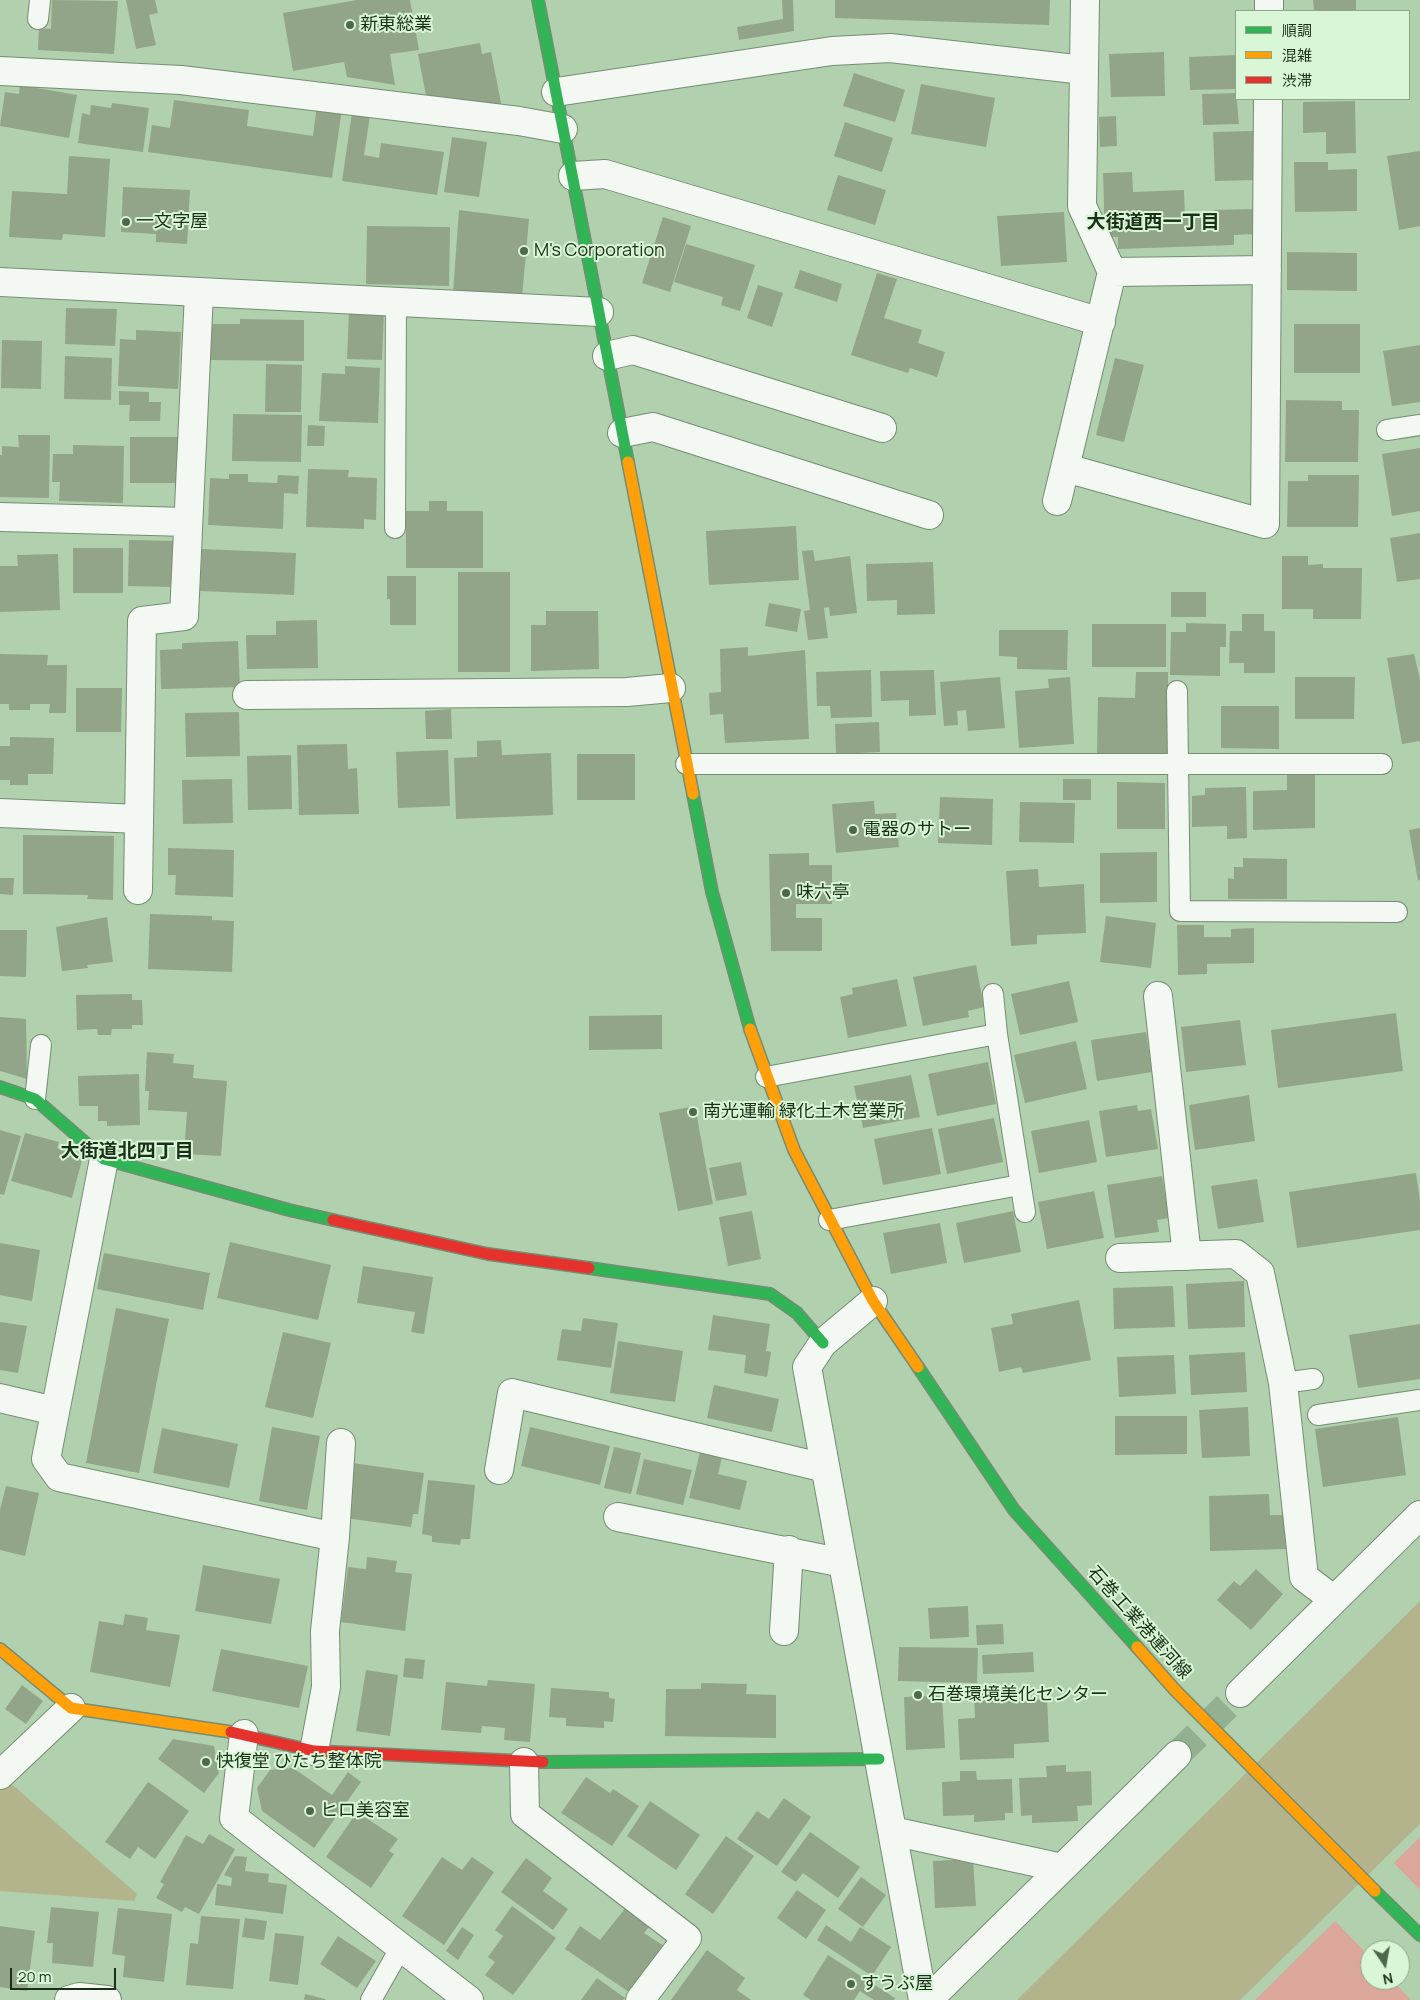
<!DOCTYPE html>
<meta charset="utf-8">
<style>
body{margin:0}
#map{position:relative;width:1420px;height:2000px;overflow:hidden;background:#b1d0ae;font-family:Manrope,"Noto Sans JP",sans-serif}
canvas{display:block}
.legend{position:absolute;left:1235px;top:10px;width:175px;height:90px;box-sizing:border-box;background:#d9f6d7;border:1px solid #8da78b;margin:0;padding:6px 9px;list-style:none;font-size:15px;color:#1a3018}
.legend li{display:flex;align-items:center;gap:10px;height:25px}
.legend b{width:25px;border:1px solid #8da78b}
.north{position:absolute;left:1360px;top:1940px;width:50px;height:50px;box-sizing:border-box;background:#d9f6d7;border:1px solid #8da78b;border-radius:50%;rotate:168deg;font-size:14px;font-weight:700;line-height:20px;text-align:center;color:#1a3018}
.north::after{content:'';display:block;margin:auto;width:18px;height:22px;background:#4f684c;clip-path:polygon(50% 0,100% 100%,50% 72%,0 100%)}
.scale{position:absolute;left:10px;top:1968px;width:106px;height:22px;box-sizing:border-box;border:2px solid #1a3018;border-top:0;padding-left:6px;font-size:15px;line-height:18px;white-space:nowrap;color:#1a3018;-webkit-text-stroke:4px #d9f6d7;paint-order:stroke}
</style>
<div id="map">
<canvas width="1420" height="2000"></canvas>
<ul class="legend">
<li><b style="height:6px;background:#30b455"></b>順調</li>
<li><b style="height:6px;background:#ff9f0a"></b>混雑</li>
<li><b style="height:6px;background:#e5322d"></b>渋滞</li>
</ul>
<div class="north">N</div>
<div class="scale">20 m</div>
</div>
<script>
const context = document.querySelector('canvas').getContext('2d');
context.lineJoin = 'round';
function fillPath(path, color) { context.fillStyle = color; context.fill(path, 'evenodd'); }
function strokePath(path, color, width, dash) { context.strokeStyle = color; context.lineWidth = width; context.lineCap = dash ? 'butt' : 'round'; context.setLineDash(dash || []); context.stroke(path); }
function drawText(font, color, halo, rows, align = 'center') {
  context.font = font + ' Manrope,"Noto Sans JP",sans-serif'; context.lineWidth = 4; context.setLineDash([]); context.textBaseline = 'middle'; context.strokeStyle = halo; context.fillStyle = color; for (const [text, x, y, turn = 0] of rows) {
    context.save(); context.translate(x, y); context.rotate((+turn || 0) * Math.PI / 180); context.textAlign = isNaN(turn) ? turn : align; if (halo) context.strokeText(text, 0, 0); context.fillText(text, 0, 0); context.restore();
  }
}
const green = new Path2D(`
 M1420,1601V1824L1240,2000H1017Z
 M7,1780L137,1894L134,1901L0,1891V1785Z`);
const water = new Path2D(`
 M1420,1837V2000H1255ZM1370,1950H1400V1980H1370Z`);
const pier = new Path2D(`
 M1392,1861L1420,1890V2000H1411L1392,1980H1400V1950H1370V1957L1333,1919Z`);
const building = new Path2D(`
 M52,0L118,1L114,54L38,50L39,28L51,29Z
 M126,0H155L158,13L149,15L156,45L136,49Z
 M357,0H410L419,50L390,54L395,85L347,77L344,62L293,71L283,13Z
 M782,0H793L794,31L739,40L737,27L783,19Z
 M835,0H1050L1049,25L835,18Z
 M1313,0H1356V11H1314Z
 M480,43L482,54L491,52L502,108L427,101L418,54Z
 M1164,52L1165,96L1111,97L1109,54Z
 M1236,55V89L1190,90L1189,57Z
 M854,73L905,90L895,122L843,106Z
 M921,84L995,98L986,147L911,134Z
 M20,85L77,95L69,138L0,126L5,92L19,94Z
 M1236,93L1239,124L1203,125L1202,94Z
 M174,100L249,110L247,126L313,136L317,105L342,109L332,178L148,152L152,125L170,128Z
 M1355,101L1356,153L1326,154V132L1303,133V102Z
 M112,103L149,108L143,152L78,143L82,113L90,115L91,105L111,108Z
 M352,113L370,116L364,155L379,158L381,143L444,152L437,195L342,181Z
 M1116,116L1117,146L1100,147L1099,117Z
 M845,122L893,138L882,172L834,156Z
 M1253,131L1255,180L1215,181L1213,132Z
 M452,137L487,142L479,197L444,192Z
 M1420,151V226L1399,230L1387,156Z
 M69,156L110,159L105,237L63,234L62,240L9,237L12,191L67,194Z
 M1294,162H1328V170L1357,169V211L1295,212Z
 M1132,172L1133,192L1184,190L1185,217L1215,216L1214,210L1254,209L1255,234L1234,235V245L1118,249V237H1105L1103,173Z
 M838,175L886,190L875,225L827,210Z
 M123,187L190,190L187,244L156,242V234L121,232Z
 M459,210L529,219L522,298L453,293Z
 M1064,212L1067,262L1001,266L997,216Z
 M663,217L691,226L670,292L642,283Z
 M367,226L450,227L449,286L366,284Z
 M686,244L755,265L740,311L721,305L723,297L674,282Z
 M1287,252L1357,253V291L1287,290Z
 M800,270L842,284L837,302L794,288Z
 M877,273L897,279L884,318L922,330L918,343L945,352L937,377L910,368L908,373L851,355Z
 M758,285L783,293L772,327L747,318Z
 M66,308L117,309L115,346L65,344Z
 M349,310L384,312L382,360L347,359Z
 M240,319L304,320V361L207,360L208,324H240Z
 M1294,324H1360V373H1294Z
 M136,330L181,332L178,389L118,386L120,339L136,340Z
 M2,340L42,341L41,389L1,388Z
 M1420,345V402L1392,406L1383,351Z
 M65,356L112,358L111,400L64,399Z
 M1115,358L1144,365L1124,442L1096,435Z
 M266,364L302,365L301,412H265Z
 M345,366L380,368L378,423L319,421L322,373L345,374Z
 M119,391L149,392V402H161L160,421H129L130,405H119Z
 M1286,400L1342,401V410H1359L1358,462H1285Z
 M233,414L302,415L301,462L232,461Z
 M308,425L325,426L324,446H307Z
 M18,435H50L49,498L0,497V455H2V446L19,447Z
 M130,437H178L177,483H130Z
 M73,445L124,446L123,503L59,501L60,482H52L53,454H73Z
 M1420,448V511L1392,516L1382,454Z
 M308,469L349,470L348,477L377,478L376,520L364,519V529L306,527Z
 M229,474H248V482L277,483L278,475L299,476L298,494L284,493L283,529L208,525L210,478L229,479Z
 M1308,475H1359L1358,527H1287L1288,481H1308Z
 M429,501H447V511H483V568H406V511H429Z
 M796,526L799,580L709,585L706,531Z
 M1420,533V579L1397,582L1390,538Z
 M129,540L177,541L175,587L128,586Z
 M73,548H123V593H73Z
 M202,549L296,553L294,595L200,591Z
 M813,550L815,561L850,556L857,613L830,616L829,607L824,608L828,638L808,640L804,611L810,610L802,551Z
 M58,554L60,610L0,612V566H18L17,555Z
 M1282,556H1308V565L1323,564V568H1362L1361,619H1313V609H1282Z
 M933,562L935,614L897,615V600L867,601L866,564Z
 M458,572H510V672H458Z
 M387,576H416V625H390V599H387Z
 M1171,592H1206V617H1171Z
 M769,603L801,609L797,632L765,626Z
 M546,611H598L599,669L531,671V625H546Z
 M1242,614H1264V631H1275V673H1244V663H1229L1230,631H1242Z
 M317,620L318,668L247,669L246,635H276V621Z
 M1186,623L1226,624V647H1220V676L1170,675L1171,632H1186Z
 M1092,624H1166V667H1092Z
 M999,630H1068L1067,670L1017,669V657L999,656Z
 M238,641L240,687L161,689L160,650L182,649V643Z
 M748,647V656L805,650L809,739L725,743L723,714L710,715L709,693L721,692L720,649Z
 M0,654L48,655L47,665H67L66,713H49L50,704H30V710H9V704H0Z
 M1414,654L1420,679V741L1402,744L1387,658Z
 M871,670L872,717L831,718L830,706H817L816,672Z
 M934,670L936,715L909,716V700L881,701L880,671Z
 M1136,672H1168V754L1097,753L1098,697L1135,698Z
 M1000,677L1005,728L968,731L966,710L957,711L958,725L944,726L940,682Z
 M1070,677L1074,744L1019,748L1015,691L1049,688L1048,679Z
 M1295,677H1355L1354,719H1295Z
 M76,688H122L121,732H76Z
 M1221,706H1279V749L1221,748Z
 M451,709L452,739H426L425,711Z
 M239,712L240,756L186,757L185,713Z
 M879,722L880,752L836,754L835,724Z
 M10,737L54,738L53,774H28V785H10V780H0V746H10Z
 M501,740L502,755L551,753L553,815L456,819L454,758L477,757V741Z
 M347,744L348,769L357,768L359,814L299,815L297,745Z
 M448,750L450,806L398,808L396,752Z
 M577,754H635V800H577Z
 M291,755L292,809L248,810L247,756Z
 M1315,770V828L1253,830V791L1287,790V771Z
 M232,779L233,823L183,824L182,780Z
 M1063,779H1091V800H1063Z
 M1117,782L1165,783V829H1117Z
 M1246,787L1247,838L1227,839V826L1192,827V796L1205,795V788Z
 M940,797L993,799L992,845L938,843Z
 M874,801L875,814L896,813L899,847L836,853L832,804Z
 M1020,802L1075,803L1074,843L1019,842Z
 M1420,828V880L1418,881L1409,830Z
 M23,835L114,836L113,900L87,899L88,895L23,894Z
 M168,848L234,850L233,897L175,895L176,875H168Z
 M1157,852V902L1100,903V853Z
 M809,853V865H832V904H796V918H822V951H771L769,854Z
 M1243,858L1287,859V899H1228V878L1234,879V867H1243Z
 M1038,869L1039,887L1084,884L1086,933L1037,935V944L1011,946L1006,871Z
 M0,878H14L13,895L0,894Z
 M150,914L212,916V920L234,921L232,972L148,969Z
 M1106,916L1156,923L1151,968L1100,962Z
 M107,917L113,962L87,965L88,968L62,971L56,927Z
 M1177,925H1204V937H1231V929L1254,928V963L1207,964V974L1178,975Z
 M0,930H27L26,977L0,976Z
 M976,965L984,1007L968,1011L969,1017L923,1026L913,977Z
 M897,979L907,1026L848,1038L840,997L853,994L852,988Z
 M1069,981L1078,1022L1020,1035L1011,994Z
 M132,994V1000H142L143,1025H132V1029H112L111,1035H98L97,1029L77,1030L76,995Z
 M1396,1013L1403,1071L1278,1088L1271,1030Z
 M662,1015V1049L589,1050V1016Z
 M0,1017L26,1019L27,1079L0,1071Z
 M1240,1020L1246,1065L1186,1072L1181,1027Z
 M1146,1032L1152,1072L1097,1081L1091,1040Z
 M1076,1041L1087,1089L1025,1103L1014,1055Z
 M147,1052L174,1054L173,1063L194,1065L193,1078L227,1081L221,1156L184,1154L187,1112L148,1110L149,1091H145Z
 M988,1062L996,1104L937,1116L928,1074Z
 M139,1074L140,1125L107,1126V1121H98V1106H79L78,1076Z
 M911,1075L920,1117L863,1128L854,1086Z
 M1249,1095L1255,1141L1195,1150L1189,1105Z
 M1137,1105L1138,1111L1151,1109L1158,1149L1106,1157L1099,1111Z
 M695,1106L713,1204L678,1211L659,1113Z
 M994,1118L1003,1162L947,1174L938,1129Z
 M1089,1120L1097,1162L1039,1173L1031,1131Z
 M932,1128L941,1174L883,1185L874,1139Z
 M0,1130L21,1136L4,1195L0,1194Z
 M25,1133L59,1142L57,1148L83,1156L72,1198L11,1181Z
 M741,1162L747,1195L716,1201L709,1168Z
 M1416,1173L1420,1201V1230L1297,1248L1289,1192Z
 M1162,1176L1169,1218L1157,1220L1159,1232L1115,1238L1107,1185Z
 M1257,1179L1264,1222L1218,1229L1211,1186Z
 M1094,1191L1104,1238L1047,1249L1038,1202Z
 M752,1211L761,1259L728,1266L719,1217Z
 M1013,1211L1021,1252L964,1263L956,1223Z
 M940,1223L947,1263L891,1274L883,1233Z
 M230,1242L331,1265L318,1320L217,1298Z
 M0,1243L40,1250L32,1301L0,1295Z
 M104,1253L210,1273L203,1310L97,1289Z
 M363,1266L433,1277L424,1334L411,1332L415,1312L357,1303Z
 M1244,1281L1245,1327L1188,1329L1186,1284Z
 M1173,1286L1175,1327L1114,1329L1113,1288Z
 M1079,1300L1091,1360L1023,1373L1021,1367L999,1372L991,1328L1013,1324L1011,1314Z
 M116,1308L169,1319L139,1473L86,1463Z
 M713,1315L770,1324L766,1351L771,1352L767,1377L744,1373L746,1355L708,1350Z
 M583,1318L618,1323L611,1368L557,1360L562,1329L581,1331Z
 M0,1322L27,1326L18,1373L0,1370Z
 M1420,1324V1379L1358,1388L1349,1335Z
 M283,1332L331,1343L313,1418L265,1407Z
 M618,1341L683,1351L675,1402L610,1393Z
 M1245,1352L1247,1392L1191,1395L1189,1355Z
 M1174,1355L1176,1394L1119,1397L1117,1357Z
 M714,1385L779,1399L772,1432L707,1418Z
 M1248,1407L1250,1456L1202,1458L1199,1410Z
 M1115,1416H1187V1454L1115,1455Z
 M1398,1417L1406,1475L1323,1487L1315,1429Z
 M272,1427L320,1436L307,1510L259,1501Z
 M530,1427L610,1446L600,1485L521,1466Z
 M162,1428L238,1444L229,1488L153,1473Z
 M614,1447L641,1453L631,1494L604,1488Z
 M701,1448L723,1453L718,1474L747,1481L740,1510L689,1498Z
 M644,1459L692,1470L683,1505L636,1494Z
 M352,1463L424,1473L418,1514H413L411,1527L345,1518Z
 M428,1480L475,1485L470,1539H461L460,1545L432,1542V1536L422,1534Z
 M6,1486L39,1493L25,1556L0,1550V1510Z
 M1269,1494L1270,1515H1286L1287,1549L1210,1551L1209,1496Z
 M367,1557L397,1561L395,1572L412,1574L405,1631L341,1622L348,1567L366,1569Z
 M203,1565L280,1579L271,1624L195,1611Z
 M1256,1569L1283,1594L1251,1630L1217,1600L1234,1581L1240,1586Z
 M968,1606L969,1637L930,1639L928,1608Z
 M125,1614L148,1618L146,1630L180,1635L170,1687L90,1672L99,1621L123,1625Z
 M1003,1624L1004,1644L977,1645L976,1625Z
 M899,1647L978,1648L977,1683L898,1681Z
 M221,1649L308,1666L299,1708L212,1691Z
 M1033,1652L1034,1672L983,1674L982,1655Z
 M405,1658L425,1660L423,1679L403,1677Z
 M366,1670L398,1675L390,1736L356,1731Z
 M488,1680L535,1684L530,1742L504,1740L505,1728L482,1726L481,1733L441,1730L446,1682L487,1686Z
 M701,1683L747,1684L746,1694L776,1695V1738L665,1736L666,1689H701Z
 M22,1685L43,1701L26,1724L5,1709Z
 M551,1688L609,1692V1698L615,1699L613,1722L604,1721V1728L566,1726V1718L549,1717Z
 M1019,1691L1020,1700L1047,1699L1049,1742L1014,1744V1758L960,1760L958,1719L975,1718L974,1694Z
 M942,1695L945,1748L906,1750L904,1697Z
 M173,1739L214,1746L219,1773L204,1793L158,1759Z
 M1066,1765V1772L1091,1771L1092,1805L1077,1806L1078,1821L1032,1823V1815L1021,1816L1019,1778L1047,1777L1046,1766Z
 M293,1768L332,1795L348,1772L361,1782L314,1848L262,1811L257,1788L270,1770Z
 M960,1771H976L977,1780L1012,1779L1013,1813H1005V1820L974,1822V1815L943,1816L942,1782L960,1781Z
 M586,1777L610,1793L613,1789L639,1806L612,1846L561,1813Z
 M148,1782L189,1811L155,1859L138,1847L130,1859L105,1842Z
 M784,1798L811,1817L777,1866L737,1839L757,1811L769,1819Z
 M650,1801L700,1835L676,1870L627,1836Z
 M357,1812L398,1839L389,1851L394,1854L371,1888L326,1857Z
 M810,1832L860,1867L838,1898L803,1873L796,1882L781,1872Z
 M209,1834L235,1849L199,1914L185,1907L182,1912L156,1898L164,1884L160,1882L186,1835L203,1844Z
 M726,1836L754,1856L713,1914L685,1894Z
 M235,1856L247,1857L245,1871L269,1874L268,1882L287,1885L283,1914L215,1905L217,1884L231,1886L232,1878L224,1875Z
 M442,1857L462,1870L472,1857L494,1872L444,1945L402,1916Z
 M526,1858L552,1878L543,1891L568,1909L553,1930L501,1892Z
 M973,1859L976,1906L935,1908L933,1861Z
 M861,1877L886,1895L863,1927L838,1909Z
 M797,1890L826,1910L806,1939L777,1918Z
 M512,1906L556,1938L513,1995L485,1975L495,1962L488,1957L503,1936L495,1930Z
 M627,1906L652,1923L644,1933L664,1946L632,1994L565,1949L580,1926L600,1940Z
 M51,1907L99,1912L93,1967L52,1963L53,1943H47Z
 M118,1908L172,1914L164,1982L123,1977L125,1956L112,1954Z
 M201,1916L240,1919L233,1989L186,1985L190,1943L198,1944Z
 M245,1918L267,1921L264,1940L242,1937Z
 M826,1925L851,1942L860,1927L891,1947L872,1976L817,1940Z
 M0,1926L35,1931L27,1991L0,1987Z
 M462,1927L474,1935L458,1960L446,1951Z
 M275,1933L304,1936L298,1985L269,1981Z
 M338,1936L376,1961L357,1988L320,1964Z
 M707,1950L745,1978L737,1990L751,2000H671Z
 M828,1955L895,1998L894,2000H874L860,1991L854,2000H811L803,1995Z
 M597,1978L625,1998L623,2000H581Z
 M305,1994L325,1999V2000H304Z`);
const streetTunnel = new Path2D(`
 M1177,1755L1240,1693`);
const lane = new Path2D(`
 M38,19L40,0
 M1387,430L1420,425
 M395,528L396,304
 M1177,691L1180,911L1397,912
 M686,764H1382
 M993,994L997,1034L1025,1212
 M766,1077L997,1034
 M35,1099L41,1045
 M829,1220L1020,1185
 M1283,1383L1313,1379
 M1318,1415L1420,1400
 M371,2000L401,1947`);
const street = new Path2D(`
 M1269,11V0
 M0,71L181,80L519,121L563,129
 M556,92L832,51L890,48L1084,70
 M573,176L605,174L1101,322
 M1112,272L1267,270
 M0,282L599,312
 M607,356L633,350L882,428
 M622,433L653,427L929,515
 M1066,468L1265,524L1268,99
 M1057,501L1112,272L1082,206L1085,0
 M0,517L188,522
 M247,695L627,692L671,688
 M0,813L139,819
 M138,890L142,621L184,616L199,293
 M1158,996L1187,1256
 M104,1159L46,1459L59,1477L335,1537L325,1631L326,1687L314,1751
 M1120,1258L1236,1254L1260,1273L1283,1383L1304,1577L1334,1600
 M873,1301L823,1343L807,1367L923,2000
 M0,1398L55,1411
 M499,1470L512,1393L825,1468
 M618,1517L843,1563
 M335,1537L341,1443
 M784,1631L789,1550
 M1240,1693L1420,1515
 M244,1734L234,1818L469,2000
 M524,1762L525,1814L687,1938L640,2000
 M0,1775L71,1708
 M892,1831L1062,1868
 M69,2000L79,1997L107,2000
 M928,2000L1177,1755`);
const fast = new Path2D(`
 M538,0L628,462
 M693,794L712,892L750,1029
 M0,1087L35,1099L104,1159L289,1210L333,1220
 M589,1268L770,1294L797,1313L823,1343
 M918,1367L1014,1510L1137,1647
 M543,1762L879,1759
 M1375,1891L1420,1935`);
const slow = new Path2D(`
 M628,462L693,794
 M750,1029L794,1150L873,1301L918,1367
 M1137,1647L1174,1689L1375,1891
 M0,1649L71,1708L231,1732`);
const jam = new Path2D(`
 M333,1220L488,1254L589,1268
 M231,1732L314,1751L543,1762`);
const markers = [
 [350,25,5,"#4f684c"],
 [126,222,5,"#4f684c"],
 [524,251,5,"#4f684c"],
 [853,830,5,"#4f684c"],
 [786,893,5,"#4f684c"],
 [693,1112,5,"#4f684c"],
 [918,1695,5,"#4f684c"],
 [206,1762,5,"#4f684c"],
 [310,1811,5,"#4f684c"],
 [851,1984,5,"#4f684c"]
];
const poiNames = [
 ["新東総業",360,25],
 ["一文字屋",136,222],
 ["M's Corporation",534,251],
 ["電器のサトー",863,830],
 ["味六亭",796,893],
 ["南光運輸 緑化土木営業所",703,1112],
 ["石巻環境美化センター",928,1695],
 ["快復堂 ひたち整体院",216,1762],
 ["ヒロ美容室",320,1811],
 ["すうぷ屋",861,1984]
];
const streetNames = [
 ["石巻工業港運河線",1139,1623,48]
];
const neighbourhoodNames = [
 ["大街道西一丁目",1153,223],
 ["大街道北四丁目",127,1152]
];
fillPath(green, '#b3b48c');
fillPath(water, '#daa79a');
fillPath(pier, '#b1d0ae');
fillPath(building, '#93a588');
strokePath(streetTunnel, '#93b090', 28, [28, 14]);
strokePath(lane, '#758d73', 22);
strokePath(street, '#758d73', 30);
strokePath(fast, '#758d73', 14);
strokePath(slow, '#758d73', 14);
strokePath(jam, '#758d73', 14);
strokePath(lane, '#f3f8f3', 20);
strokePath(street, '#f3f8f3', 28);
strokePath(fast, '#30b455', 11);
strokePath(slow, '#ff9f0a', 11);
strokePath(jam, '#e5322d', 11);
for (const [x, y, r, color] of markers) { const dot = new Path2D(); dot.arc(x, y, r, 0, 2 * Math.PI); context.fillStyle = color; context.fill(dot); strokePath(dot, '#d9f6d7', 2); }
drawText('18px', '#1a3018', '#d9f6d7', poiNames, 'left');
drawText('18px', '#1a3018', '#d9f6d7', streetNames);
drawText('bold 19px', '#1a3018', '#d9f6d7', neighbourhoodNames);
</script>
